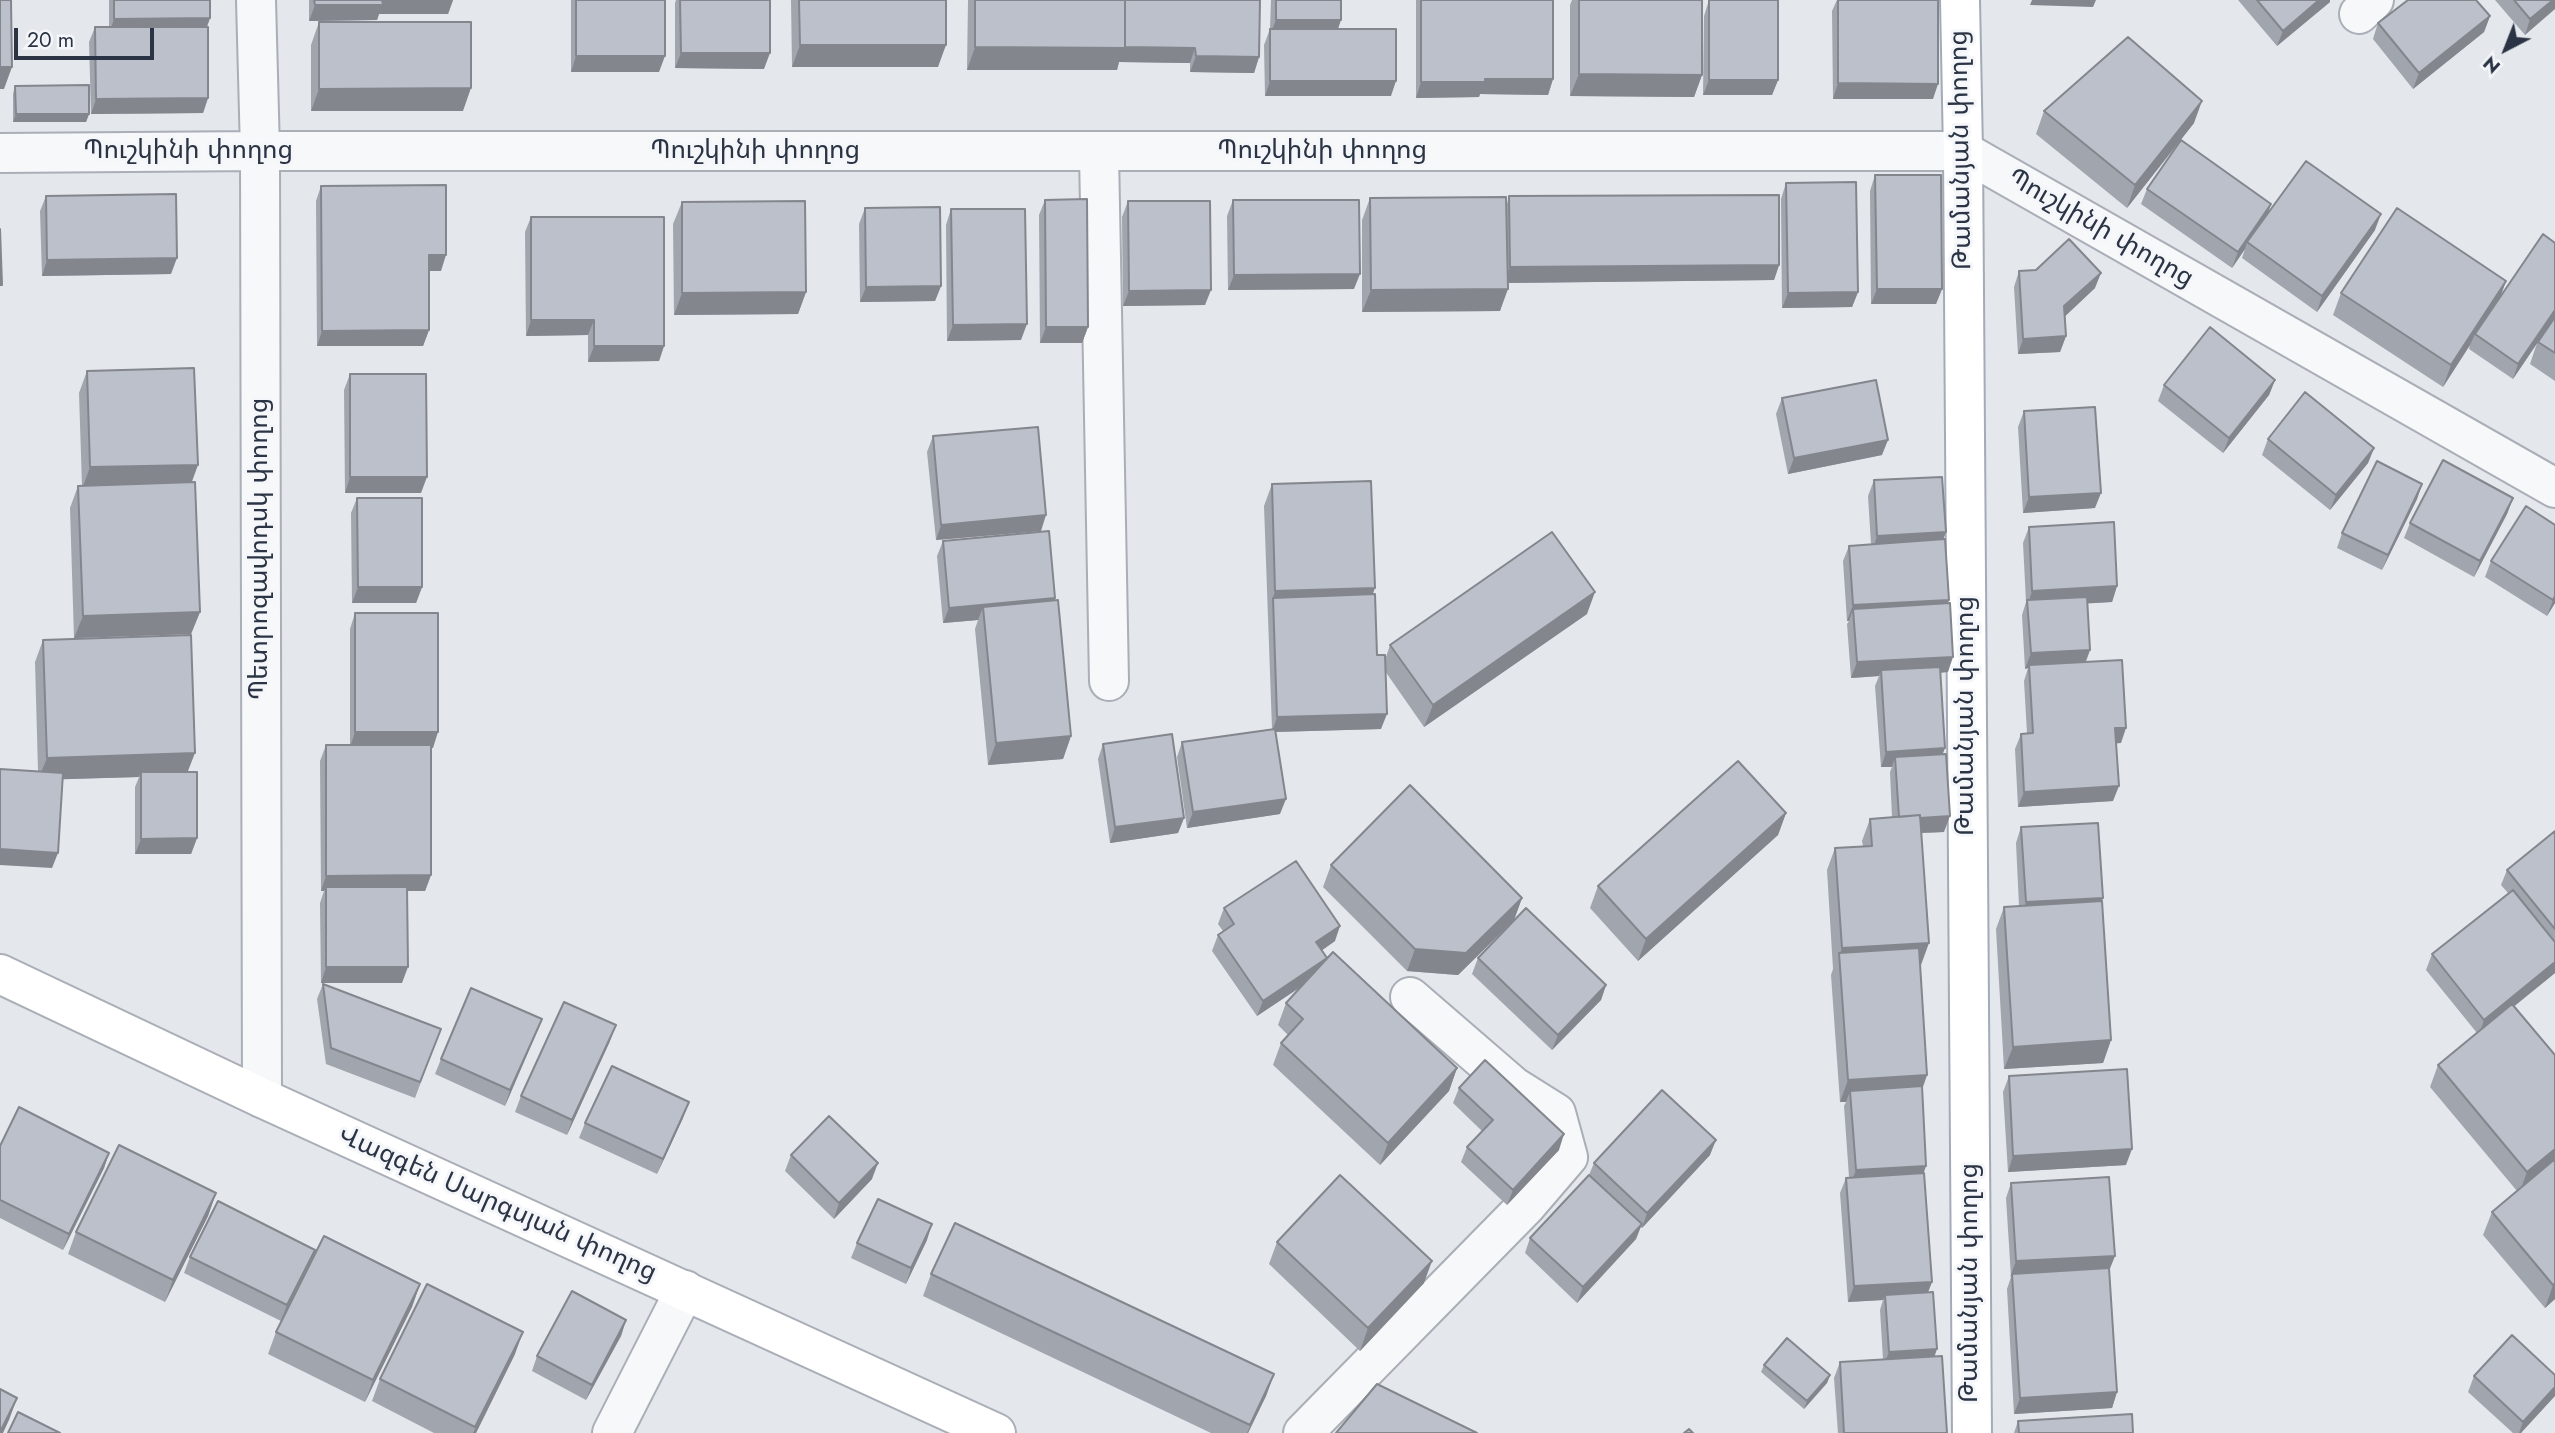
<!DOCTYPE html>
<meta charset="utf-8">
<style>
body{margin:0}
#map{position:relative;width:2555px;height:1433px;overflow:hidden;background:#e4e7ec;font-family:Jost,sans-serif}
canvas{display:block}
.north{position:absolute;left:2471px;top:14px;width:70px;height:70px;-webkit-text-stroke:5px #f4f6f9;paint-order:stroke;rotate:222deg;font-size:19px;font-weight:700;line-height:28px;text-align:center;color:#2b3445}
.north::after{content:'';display:block;margin:auto;width:24px;height:32px;background:#2b3445;clip-path:polygon(50% 0,100% 100%,50% 72%,0 100%)}
.scale{position:absolute;left:14px;top:28px;width:140px;height:32px;box-sizing:border-box;border:4px solid #2b3445;border-top:0;padding-left:9px;font-size:21px;line-height:24px;white-space:nowrap;color:#2b3445;-webkit-text-stroke:5px #f4f6f9;paint-order:stroke}
</style>
<div id="map">
<canvas width="2555" height="1433"></canvas>
<div class="north">N</div>
<div class="scale">20 m</div>
</div>
<script>
const context = document.querySelector('canvas').getContext('2d');
context.lineJoin = 'round';
function strokePath(path, color, width, dash) { context.strokeStyle = color; context.lineWidth = width; context.lineCap = dash ? 'butt' : 'round'; context.setLineDash(dash || []); context.stroke(path); }
function fillPath(path, color) { context.fillStyle = color; context.fill(path, 'evenodd'); }
function drawText(font, color, halo, rows, align = 'center') {
  context.font = font + ' Jost,"Noto Sans Armenian",sans-serif'; context.lineWidth = 6; context.setLineDash([]); context.textBaseline = 'middle'; context.strokeStyle = halo; context.fillStyle = color; for (const [text, x, y, turn = 0] of rows) {
    context.save(); context.translate(x, y); context.rotate((+turn || 0) * Math.PI / 180); context.textAlign = isNaN(turn) ? turn : align; if (halo) context.strokeText(text, 0, 0); context.fillText(text, 0, 0); context.restore();
  }
}
const street = new Path2D(`
 M256,0L260,151L262,1098
 M2359,14L2374,0
 M0,153L260,151H1963L2555,488
 M1099,153L1109,681
 M612,1433L685,1290
 M1303,1433L1526,1206L1568,1157L1556,1113L1513,1086L1410,997`);
const secondary = new Path2D(`
 M0,974L262,1098L996,1433`);
const primary = new Path2D(`
 M1960,0L1963,151L1972,1433`);
const wall = new Path2D(`
 M109,0H210V18L207,27L208,98L203,113L91,114L89,42L95,27H109Z
 M309,0H453L448,14H379L377,20L309,21Z
 M571,0H665L659,72H571Z
 M676,0H680L764,69L675,68V3Z
 M791,0H946L938,67H792Z
 M968,0H1260L1259,57L1254,73L1190,72V63L1119,62L1117,70H967Z
 M1271,0H1341L1338,29L1391,96H1265L1264,45L1270,29Z
 M1416,0H1553V79L1548,95L1480,94L1479,97L1416,98Z
 M1572,0H1702V75L1694,97L1570,96V5Z
 M1709,0L1778,80L1772,95H1703L1704,16Z
 M1837,0H1938L1933,99H1833L1832,11Z
 M2238,0H2330V2L2277,46Z
 M2495,0H2555L2525,35Z
 M2490,16L2484,32L2413,89L2373,39L2378,23Z
 M319,22L463,111H311V45Z
 M15,86L89,114L86,122H13V94Z
 M2044,111L2194,123L2127,208L2036,134Z
 M1875,175L1942,289L1936,304H1871L1870,191Z
 M1786,183L1858,292L1852,307L1782,308L1781,199Z
 M321,186L441,271H429V330L423,346H317L316,201Z
 M2147,189L2268,214L2375,230L2317,312L2242,258L2245,249L2232,268L2141,204Z
 M46,196L171,274L42,276L40,211Z
 M1509,196L1779,265L1774,280L1508,283L1500,311L1362,312V220L1370,198L1507,204Z
 M1045,200L1088,327L1082,343H1040L1039,215Z
 M1233,200L1354,289L1228,290L1227,216Z
 M1128,201L1205,305L1123,306L1122,217Z
 M682,202L806,292L798,314L674,315L673,224Z
 M865,208L941,286L935,301L860,302L859,224Z
 M951,209L1021,340L947,341L946,225Z
 M531,217L664,346L659,361L588,362V335L526,336L525,232Z
 M2555,243V381L2530,364L2537,343L2513,379L2469,349L2470,345L2443,387L2333,315L2341,293L2506,281L2501,295Z
 M2019,271L2095,288L2065,316L2066,336L2060,352L2018,354L2014,287Z
 M87,371L191,482L200,612L191,634L74,638L70,508L78,486H82L79,393Z
 M350,374L421,493H345L344,390Z
 M2275,380L2269,395L2223,453L2158,401L2164,385Z
 M1782,398L1882,455L1788,474L1776,414Z
 M2024,411L2095,508L2023,513L2018,427Z
 M933,436L1041,531L936,540L927,452Z
 M2268,439L2374,448L2368,463L2330,510L2262,455Z
 M1874,480L1946,532L1943,540L1949,600L1948,603V672L1940,673L1944,832L1921,833L1920,965L1927,1075L1922,1090L1924,1173L1932,1282L1928,1292L1935,1356L1947,1433H1838L1834,1378L1840,1362L1883,1359L1880,1310L1883,1300L1848,1302L1840,1193L1846,1178L1849,1177L1844,1106L1846,1102H1840L1831,975L1833,969L1827,870L1835,848L1863,846L1862,841L1870,819L1892,817L1890,772L1892,767H1881L1875,686L1879,676L1851,678L1847,624L1849,621H1847L1843,561L1849,546L1871,544L1868,496Z
 M1272,484L1372,594L1377,655L1385,660L1390,645L1587,614L1424,727L1385,671L1381,729L1276,732L1280,814L1187,828L1177,757L1182,742L1272,729L1264,506Z
 M2422,484L2417,499L2382,570L2337,548L2342,533Z
 M357,498L422,587L416,603H352L351,513Z
 M2513,498L2507,514L2474,577L2404,538L2410,523Z
 M2526,506L2555,603L2547,616L2485,577L2491,561Z
 M2029,527L2117,586L2112,602L2087,603L2090,650L2086,662L2121,743H2116L2113,801L2018,807L2015,749L2021,734L2027,733L2024,681L2028,668L2025,669L2022,615L2026,602L2023,543Z
 M943,541L1055,598L1054,600L1071,736L1063,759L988,765L975,629L978,620L943,623L937,556Z
 M355,613L433,748H431V875L425,891H407L402,983H321L320,903L324,891H321L320,761L326,745H350V629Z
 M43,640L188,772L197,838L191,854H135V787L139,777L62,779L52,868L38,771L35,662Z
 M1103,744L1184,818L1178,833L1110,843L1098,759Z
 M1786,813L1778,835L1638,961L1590,908L1598,886Z
 M2021,827L2103,898L2102,901L2111,1040L2103,1063L2004,1069L1996,929L2004,907L2019,906L2016,843Z
 M2555,831V973L2514,1006L2555,1299L2545,1308L2483,1235L2492,1212L2517,1191L2430,1087L2438,1065L2477,1033L2426,970L2432,954L2508,893L2501,885L2507,870Z
 M1331,865L1522,898L1514,920L1458,975L1407,971L1323,887Z
 M1224,908L1335,941L1322,950L1327,958L1457,1068L1449,1091L1380,1165L1273,1065L1281,1043L1288,1035L1278,1025L1286,1003L1301,987L1257,1016L1212,951L1218,935L1223,931L1218,924Z
 M1478,958L1606,985L1601,1000L1552,1050L1472,974Z
 M323,984L441,1029L415,1098L326,1064L317,999Z
 M542,1019L505,1106L435,1074L441,1059Z
 M610,1041L567,1135L515,1112L521,1096Z
 M2009,1076L2126,1165L2008,1172L2003,1092Z
 M1459,1088L1559,1150L1507,1205L1461,1162L1467,1147L1482,1131L1453,1103Z
 M683,1118L657,1174L579,1138L585,1123Z
 M0,1146L109,1153L104,1168L63,1250L0,1218Z
 M791,1155L872,1179L834,1219L785,1171Z
 M1710,1155L1642,1228L1640,1227L1636,1239L1577,1303L1525,1253L1530,1238L1589,1175L1594,1163Z
 M2011,1183L2109,1271L2117,1392L2112,1408L2014,1414L2007,1289L2011,1277L2006,1198Z
 M216,1193L208,1216L165,1302L68,1254L76,1232Z
 M927,1240L906,1284L851,1258L857,1243Z
 M1277,1242L1424,1283L1360,1351L1269,1264Z
 M315,1250L281,1321L184,1273L190,1257Z
 M931,1274L1274,1374L1266,1396L1248,1433H1211L923,1296Z
 M420,1284L412,1307L365,1402L268,1354L276,1332Z
 M626,1320L621,1336L586,1400L532,1371L537,1356Z
 M515,1354L476,1433H434L372,1401L380,1379Z
 M1764,1365L1830,1375L1827,1383L1804,1409L1761,1372Z
 M2555,1375L2521,1433H2513L2468,1392L2474,1376Z
 M2018,1421L2133,1433H2014Z`);
const shadedWall = new Path2D(`
 M382,0H453L448,14H379L377,20L309,21L315,5Z
 M2032,0H2096L2093,7L2030,5Z
 M2319,0H2330V2L2277,46L2283,31Z
 M2553,0H2555V9L2525,35L2530,19Z
 M2490,16L2484,32L2413,89L2419,73Z
 M210,18L204,34L109,35L114,19Z
 M1276,20H1341L1336,35H1270Z
 M800,45H946L938,67H792Z
 M975,47H1122L1195,48L1190,63L1119,62L1117,70H967Z
 M681,53H770L764,69L675,68Z
 M576,56H665L659,72H571Z
 M1196,56L1259,57L1254,73L1190,72Z
 M0,67H12L4,89H0Z
 M1579,74L1702,75L1694,97L1570,96Z
 M1485,79H1553L1548,95L1480,94L1479,97L1416,98L1421,82Z
 M1709,80H1778L1772,95H1703Z
 M1270,81H1396L1391,96H1265Z
 M1838,83L1938,84L1933,99H1833Z
 M471,88L463,111H311L319,89Z
 M208,98L203,113L91,114L96,99Z
 M2202,101L2194,123L2127,208L2135,185Z
 M16,114H89L86,122H13Z
 M2271,204L2266,220L2247,242L2245,249L2232,268L2238,252Z
 M2381,214L2375,230L2317,312L2322,296Z
 M429,255H446L441,271H423Z
 M177,258L171,274L42,276L47,260Z
 M1779,265L1774,280L1504,283L1510,267Z
 M2101,273L2095,288L2059,322L2064,306Z
 M1360,274L1354,289L1228,290L1234,275Z
 M2506,281L2498,303L2475,334L2470,345L2443,387L2451,365Z
 M941,286L935,301L860,302L866,287Z
 M1508,289L1500,311L1362,312L1371,290Z
 M1877,289H1942L1936,304H1871Z
 M1211,290L1205,305L1123,306L1129,291Z
 M806,292L798,314L674,315L682,293Z
 M1858,292L1852,307L1782,308L1788,293Z
 M2555,310V317L2513,379L2518,364Z
 M531,320H594L588,335L526,336Z
 M1027,324L1021,340L947,341L953,325Z
 M1046,327H1088L1082,343H1040Z
 M429,330L423,346H317L322,331Z
 M2066,336L2060,352L2018,354L2023,339Z
 M594,346H664L659,361L588,362Z
 M2275,380L2269,395L2223,453L2229,438Z
 M1888,440L1882,455L1788,474L1794,458Z
 M2374,448L2368,463L2330,510L2336,495Z
 M198,465L190,487L82,489L90,467Z
 M350,477H427L421,493H345Z
 M2422,484L2417,499L2382,570L2388,555Z
 M2101,493L2095,508L2023,513L2029,497Z
 M2513,498L2507,514L2474,577L2480,561Z
 M1046,515L1041,531L936,540L941,525Z
 M1946,532L1940,547L1872,552L1877,536Z
 M2117,586L2112,602L2028,607V604L2032,591Z
 M358,587H422L416,603H352Z
 M1375,588L1367,610L1273,598L1275,591Z
 M1595,592L1587,614L1424,727L1433,705Z
 M2555,596V603L2547,616L2553,600Z
 M1055,598L1049,614L983,607L978,620L943,623L949,608Z
 M1949,600L1943,615L1853,609L1849,621H1847L1853,605Z
 M200,612L191,634L74,638L83,616Z
 M2090,650L2084,665H2029L2028,668L2025,669L2031,653Z
 M1953,657L1948,672L1881,676V670L1879,676L1851,678L1857,662Z
 M1387,714L1381,729L1272,732L1277,717Z
 M2115,728H2126L2121,743L2110,744Z
 M355,732H438L433,748L350,747Z
 M1071,736L1063,759L988,765L996,743Z
 M1945,748L1939,764L1895,757L1892,767H1881L1886,752Z
 M195,753L186,776L141,772L139,777L38,780L47,758Z
 M2119,786L2113,801L2018,807L2024,792Z
 M1286,799L1280,814L1187,828L1193,812Z
 M1786,813L1778,835L1638,961L1646,939Z
 M1950,816L1944,832L1893,834L1899,819Z
 M1184,818L1178,833L1110,843L1115,827Z
 M197,838L191,854H135L141,839Z
 M0,849L58,853L52,868L0,865Z
 M431,875L425,891H326V887L324,891H321L326,876Z
 M1522,898L1514,920L1458,975L1407,971L1415,949Z
 M2103,898L2097,913L2020,917L2026,902Z
 M1340,926L1335,941L1311,958L1316,942Z
 M1929,943L1921,965L1841,970L1840,954L1842,948Z
 M1327,958L1321,973L1257,1016L1263,1001Z
 M2555,962V973L2479,1035L2484,1020Z
 M326,967H408L402,983H321Z
 M1606,985L1601,1000L1552,1050L1558,1035Z
 M542,1019L536,1034L505,1106L510,1090Z
 M616,1025L610,1041L567,1135L572,1120Z
 M2111,1040L2103,1063L2004,1069L2013,1047Z
 M1457,1068L1449,1091L1380,1165L1388,1143Z
 M1927,1075L1919,1097L1850,1091L1846,1102H1840L1848,1080Z
 M689,1102L683,1118L657,1174L663,1159Z
 M1564,1134L1559,1150L1507,1205L1513,1190Z
 M1716,1140L1710,1155L1642,1228L1647,1213Z
 M2132,1149L2126,1165L2008,1172L2013,1156Z
 M2555,1149V1164L2519,1194L2527,1172Z
 M109,1153L104,1168L63,1250L69,1234Z
 M878,1163L872,1179L834,1219L839,1203Z
 M1926,1166L1921,1181L1850,1186L1856,1170Z
 M216,1193L208,1216L165,1302L173,1280Z
 M932,1224L927,1240L906,1284L911,1268Z
 M1642,1224L1636,1239L1577,1303L1583,1287Z
 M315,1250L309,1265L281,1321L287,1305Z
 M2115,1256L2109,1271L2012,1274L2010,1277L2016,1261Z
 M1432,1261L1424,1283L1360,1351L1368,1328Z
 M1932,1282L1926,1297L1885,1295L1883,1300L1848,1302L1854,1286Z
 M420,1284L412,1307L365,1402L373,1380Z
 M2555,1284V1299L2545,1308L2553,1285Z
 M626,1320L621,1336L586,1400L592,1385Z
 M523,1332L515,1354L476,1433H473Z
 M1937,1349L1932,1364L1883,1367L1889,1352Z
 M1274,1374L1266,1396L1248,1433H1247Z
 M1830,1375L1827,1383L1804,1409L1807,1401Z
 M2555,1387V1396L2521,1433H2519L2523,1422Z
 M2117,1392L2112,1408L2014,1414L2020,1398Z
 M17,1398L9,1420L3,1433H0Z`);
const building = new Path2D(`
 M0,0H11L12,67H0Z
 M114,0H210V18L114,19Z
 M314,0H382L383,5H315Z
 M576,0H665V56H576Z
 M680,0H770V53H681Z
 M799,0H946V45H800Z
 M975,0H1125V48L975,47Z
 M1125,0H1260L1259,57L1196,56L1195,48L1125,47Z
 M1276,0H1341V20H1276Z
 M1421,0H1553V79H1485V82H1421Z
 M1579,0H1702V75L1579,74Z
 M1709,0H1778V80H1709Z
 M1838,0H1938V84L1838,83Z
 M2257,0H2319L2283,31Z
 M2408,0H2476L2490,16L2419,73L2378,23Z
 M2514,0H2553L2530,19Z
 M319,22H471V88L319,89Z
 M95,27H208V98L96,99Z
 M1270,29H1396V81H1270Z
 M2128,37L2202,101L2135,185L2044,111Z
 M89,85V114H16L15,86Z
 M2181,140L2271,204L2238,252L2147,189Z
 M2306,161L2381,214L2322,296L2247,242Z
 M1875,175H1941L1942,289H1877Z
 M1856,182L1858,292L1788,293L1786,183Z
 M446,185V255H429V330L322,331L321,186Z
 M176,194L177,258L47,260L46,196Z
 M1779,195V265L1510,267L1509,196Z
 M1506,197L1508,289L1371,290L1370,198Z
 M1087,199L1088,327H1046L1045,200Z
 M1233,200H1359L1360,274L1234,275Z
 M805,201L806,292L682,293V202Z
 M1128,201H1210L1211,290L1129,291Z
 M940,207L941,286L866,287L865,208Z
 M2397,208L2506,281L2451,365L2341,293Z
 M951,209H1025L1027,324L953,325Z
 M531,217H664V346H594V320H531Z
 M0,229L2,285H0Z
 M2543,234L2555,243V310L2518,364L2475,334Z
 M2069,239L2101,273L2064,306L2066,336L2023,339L2019,271L2036,270Z
 M2555,317V353L2538,342Z
 M2210,327L2275,380L2229,438L2164,385Z
 M194,368L198,465L90,467L87,371Z
 M350,374H426L427,477H350Z
 M1876,380L1888,440L1794,458L1782,398Z
 M2305,392L2374,448L2336,495L2268,439Z
 M2095,407L2101,493L2029,497L2024,411Z
 M1038,427L1046,515L941,525L933,436Z
 M2443,460L2513,498L2480,561L2410,523Z
 M2377,461L2422,484L2388,555L2342,533Z
 M1942,477L1946,532L1877,536L1874,480Z
 M1371,481L1375,588L1275,591L1272,484Z
 M195,482L200,612L83,616L78,486Z
 M357,498H422V587H358Z
 M2526,506L2555,525V596L2553,600L2491,561Z
 M2114,522L2117,586L2032,591L2029,527Z
 M1049,531L1055,598L949,608L943,541Z
 M1552,532L1595,592L1433,705L1390,645Z
 M1945,539L1949,600L1853,605L1849,546Z
 M1375,594L1377,655H1385L1387,714L1277,717L1273,598Z
 M2087,597L2090,650L2031,653L2027,600Z
 M1058,600L1071,736L996,743L983,607Z
 M1950,603L1953,657L1857,662L1853,609Z
 M355,613H438V732H355Z
 M191,635L195,753L47,758L43,640Z
 M2122,660L2126,728H2115L2119,786L2024,792L2021,734L2033,733L2029,665Z
 M1940,667L1945,748L1886,752L1881,670Z
 M1275,729L1286,799L1193,812L1182,742Z
 M1172,734L1184,818L1115,827L1103,744Z
 M326,745H431V875L326,876Z
 M1946,754L1950,816L1920,818V815L1899,817L1895,757Z
 M1738,761L1786,813L1646,939L1598,886Z
 M0,769L63,773L58,853L0,849Z
 M141,772H197V838L141,839Z
 M1410,785L1522,898L1466,953L1415,949L1331,865Z
 M1920,815L1929,943L1842,948L1835,848L1872,846L1870,819Z
 M2098,823L2103,898L2026,902L2021,827Z
 M2555,831V929L2507,870Z
 M1296,861L1340,926L1316,942L1327,958L1263,1001L1218,935L1234,924L1224,908Z
 M326,887H407L408,967H326Z
 M2513,890L2555,942V962L2484,1020L2432,954Z
 M2102,901L2111,1040L2013,1047L2004,907Z
 M1526,908L1606,985L1558,1035L1478,958Z
 M1919,948L1927,1075L1848,1080L1839,953Z
 M1333,952L1457,1068L1388,1143L1281,1043L1303,1019L1286,1003Z
 M323,984L441,1029L420,1082L331,1048Z
 M471,988L542,1019L510,1090L441,1059Z
 M564,1002L616,1025L572,1120L521,1096Z
 M2512,1004L2555,1055V1149L2527,1172L2438,1065Z
 M1485,1060L1564,1134L1513,1190L1467,1147L1493,1120L1459,1088Z
 M612,1066L689,1102L663,1159L585,1123Z
 M2127,1069L2132,1149L2013,1156L2009,1076Z
 M1922,1086L1926,1166L1856,1170L1850,1091Z
 M1662,1090L1716,1140L1647,1213L1594,1163Z
 M19,1107L109,1153L69,1234L0,1200V1146Z
 M829,1116L878,1163L839,1203L791,1155Z
 M119,1145L216,1193L173,1280L76,1232Z
 M2555,1159V1284L2553,1285L2492,1212Z
 M1924,1173L1932,1282L1854,1286L1846,1178Z
 M1340,1175L1432,1261L1368,1328L1277,1242Z
 M1589,1175L1642,1224L1583,1287L1530,1238Z
 M2109,1177L2115,1256L2016,1261L2011,1183Z
 M878,1199L932,1224L911,1268L857,1243Z
 M218,1201L315,1250L287,1305L190,1257Z
 M955,1223L1274,1374L1250,1425L931,1274Z
 M324,1236L420,1284L373,1380L276,1332Z
 M2109,1268L2117,1392L2020,1398L2012,1274Z
 M427,1284L523,1332L475,1427L380,1379Z
 M572,1291L626,1320L592,1385L537,1356Z
 M1933,1292L1937,1349L1889,1352L1885,1295Z
 M2512,1335L2555,1375V1387L2523,1422L2474,1376Z
 M1787,1338L1830,1375L1807,1401L1764,1365Z
 M1942,1356L1947,1433H1844L1840,1362Z
 M1377,1384L1477,1433H1336Z
 M0,1389L17,1398L0,1432Z
 M18,1412L60,1433H8Z
 M2132,1414L2133,1433H2019L2018,1421Z
 M1689,1429L1693,1433H1684Z`);
const streetNames = [
 ["Թամանյան փողոց",1962,150,-91],
 ["Պուշկինի փողոց",188,152],
 ["Պուշկինի փողոց",755,152],
 ["Պուշկինի փողոց",1322,152],
 ["Պուշկինի փողոց",2100,229,30],
 ["Պետրոզավոդսկ փողոց",261,549,-90],
 ["Թամանյան փողոց",1967,716,-90],
 ["Վազգեն Սարգսյան փողոց",497,1205,24],
 ["Թամանյան փողոց",1971,1283,-90]
];
strokePath(street, '#a9aeb7', 42);
strokePath(secondary, '#a9aeb7', 42);
strokePath(primary, '#a3abb8', 42);
strokePath(street, '#f7f8fa', 38);
strokePath(secondary, '#fff', 38);
strokePath(primary, '#fff', 38);
fillPath(wall, '#a1a5ae');
fillPath(shadedWall, '#83868d');
fillPath(building, '#bbc0ca');
strokePath(building, '#83868d', 2);
drawText('26px', '#2b3445', '#f4f6f9', streetNames);
</script>
